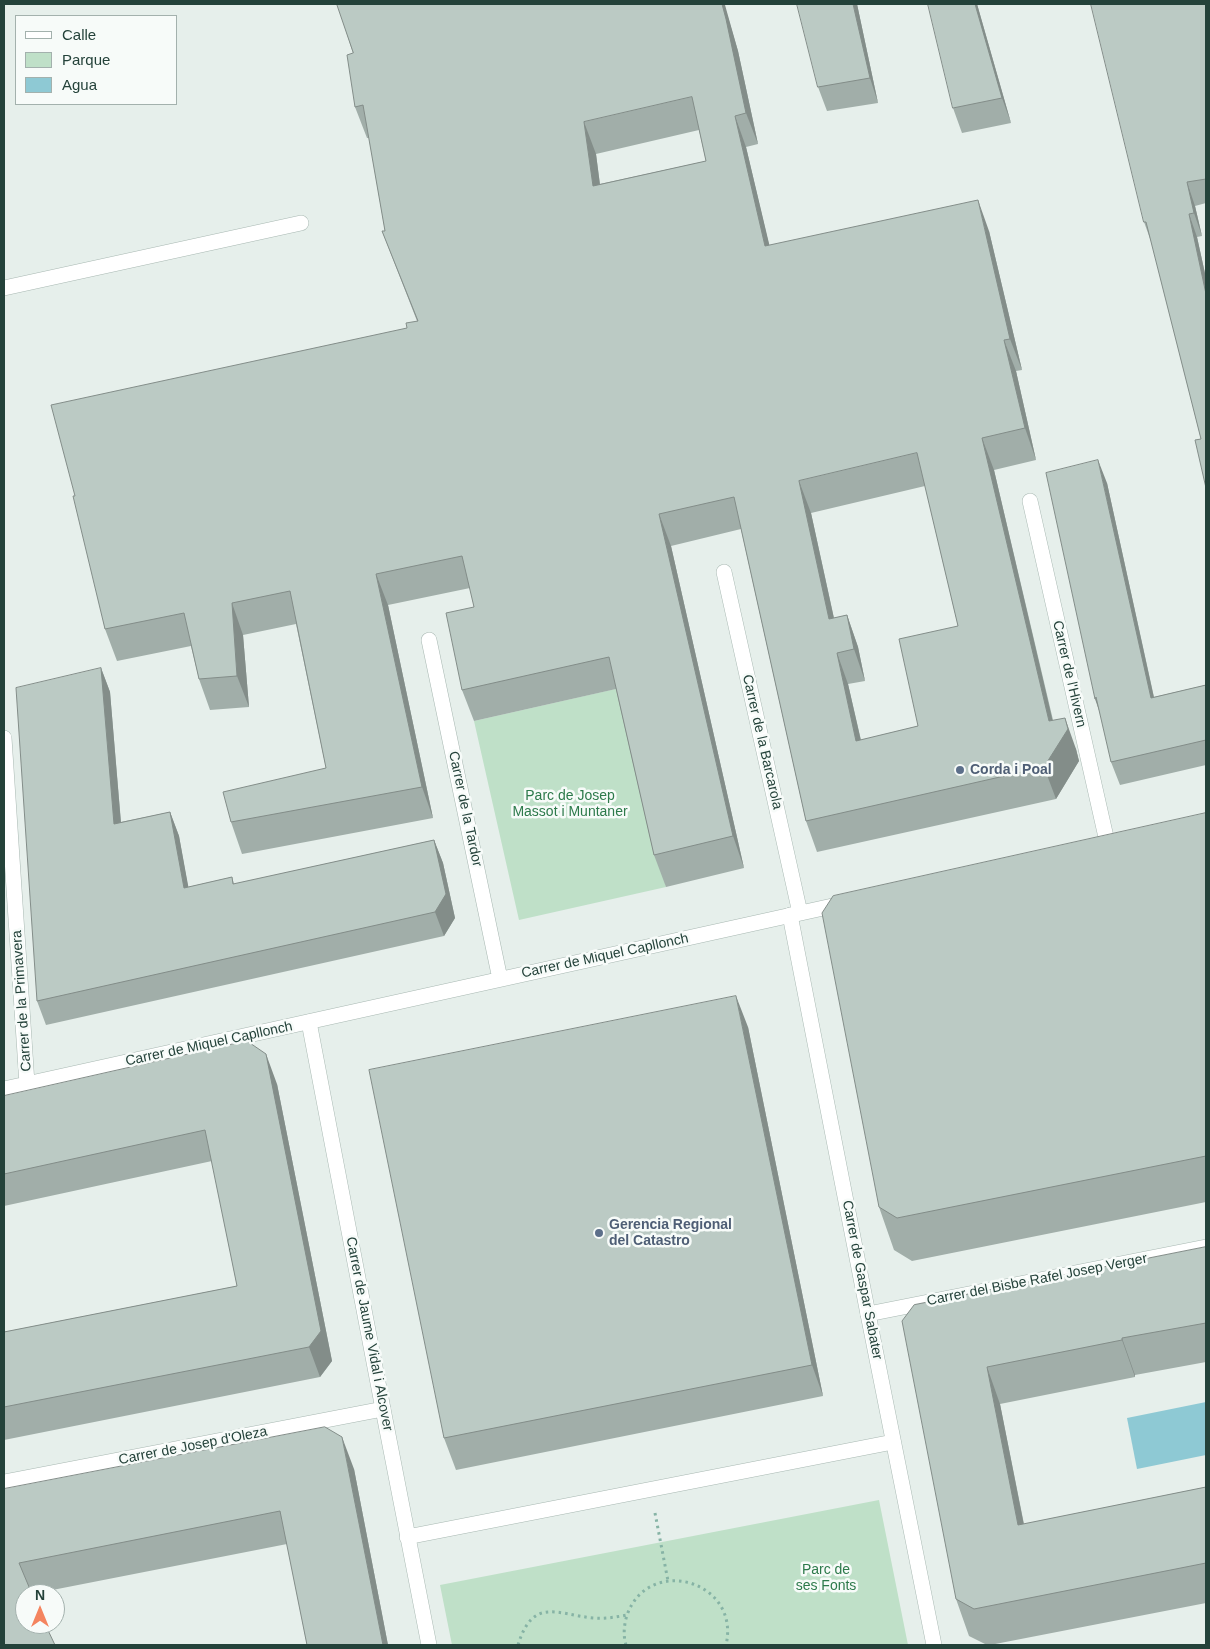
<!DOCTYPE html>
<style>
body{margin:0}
#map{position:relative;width:1210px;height:1649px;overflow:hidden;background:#e6efeb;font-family:Arial,sans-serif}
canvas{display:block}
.frame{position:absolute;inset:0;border:5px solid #24423a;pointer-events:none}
.legend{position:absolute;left:15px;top:15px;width:162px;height:90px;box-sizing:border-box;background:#f7fbf9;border:1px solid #a3b1ad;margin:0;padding:6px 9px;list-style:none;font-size:15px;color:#24423a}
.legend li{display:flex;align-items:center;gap:10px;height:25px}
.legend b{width:25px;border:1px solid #a3b1ad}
.north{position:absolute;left:15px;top:1584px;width:50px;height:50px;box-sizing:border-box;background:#f7fbf9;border:1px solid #a3b1ad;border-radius:50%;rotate:0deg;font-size:14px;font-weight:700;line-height:20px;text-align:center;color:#24423a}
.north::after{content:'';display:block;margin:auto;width:18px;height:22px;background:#f4845f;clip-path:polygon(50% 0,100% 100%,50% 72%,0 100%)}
</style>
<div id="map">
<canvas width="1210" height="1649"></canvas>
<div class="frame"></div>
<ul class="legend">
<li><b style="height:6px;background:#fff"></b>Calle</li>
<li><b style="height:14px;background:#bfe0c8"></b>Parque</li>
<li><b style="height:14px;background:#8ec9d4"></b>Agua</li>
</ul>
<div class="north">N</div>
</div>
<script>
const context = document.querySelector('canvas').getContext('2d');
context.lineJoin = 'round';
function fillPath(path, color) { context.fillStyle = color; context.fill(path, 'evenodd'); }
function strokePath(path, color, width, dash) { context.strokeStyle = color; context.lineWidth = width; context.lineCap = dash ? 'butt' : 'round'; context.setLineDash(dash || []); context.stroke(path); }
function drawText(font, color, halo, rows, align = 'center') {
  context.font = font + ' Arial,sans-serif'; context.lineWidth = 5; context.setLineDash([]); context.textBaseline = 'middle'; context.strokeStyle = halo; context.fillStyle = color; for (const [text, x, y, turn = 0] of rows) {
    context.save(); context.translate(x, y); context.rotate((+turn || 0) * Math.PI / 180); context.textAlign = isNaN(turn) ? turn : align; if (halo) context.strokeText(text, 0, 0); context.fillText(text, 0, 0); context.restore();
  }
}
const green = new Path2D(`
 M620,688L666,887L519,920L474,721Z
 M879,1500L908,1645H452L440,1585Z`);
const water = new Path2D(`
 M1206,1402V1455L1137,1469L1127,1418Z`);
const path = new Path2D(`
 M655,1513L668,1581
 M518,1645C533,1597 556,1614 593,1618C605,1619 616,1617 627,1615
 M626,1645C623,1635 624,1625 627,1615C649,1554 741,1581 726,1645`);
const service = new Path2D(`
 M4,288L301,223`);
const pedestrian = new Path2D(`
 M790,915L868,1314
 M309,1022L383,1409
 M407,1537L893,1442`);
const minor = new Path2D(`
 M1030,501L1108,846
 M724,572L800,913
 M429,640L500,979
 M4,738L27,1084
 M4,1089L846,903
 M4,1482L383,1409L429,1645
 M934,1645L868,1314L1206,1247`);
const wall = new Path2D(`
 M337,4H724L738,51L758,144L746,147L769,245L989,231L1022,370L1016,371L1036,460L994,470L1053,720L1076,749L1079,761L1056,799L817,852L806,821L741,529L671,546L744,868L666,887L654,855L616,689L474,721L462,690L474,607L470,588L388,605L433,818L242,854L231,822L326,768L296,624L243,635L249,707L210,710L199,679L191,646L117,661L105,629L75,496L407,328L417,321L382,231H385L369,138H367L355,107L353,53ZM699,130L706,161L600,184L596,154ZM925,486L958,626L918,726L861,740L848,684L865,681L858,647L847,615L834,618L811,513Z
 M857,4L878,103L827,111L818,87Z
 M977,4L1011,123L962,133L953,108Z
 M1206,4V203L1195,206L1202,236L1197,237L1206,278V488L1201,439L1152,244L1144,222Z
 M1107,483L1154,697L1206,685V765L1120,785L1111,762Z
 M101,668L110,692L121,822L170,812L179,836L188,887L232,877L234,884L434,840L443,863L455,918L444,936L46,1025L37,1001Z
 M1206,813V1202L912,1261L894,1250L879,1207Z
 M748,1027L823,1396L456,1470L444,1438Z
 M277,1084L332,1361L320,1377L4,1440V1332L237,1286L212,1161L4,1206V1096Z
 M1206,1247V1362L1135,1375V1377L1000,1404L1024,1524L1206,1487V1603L990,1645H987L969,1636L956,1599L914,1305Z
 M354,1469L388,1645H307L287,1544L32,1594L4,1645V1489Z`);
const shadedWall = new Path2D(`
 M722,4H724L725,5L738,51L758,144L746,113Z
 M853,4H857L878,103L870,78Z
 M975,4H977L1011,123L1002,98Z
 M735,116L746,147L777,277L765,246Z
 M584,122L596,154L604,217L593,186Z
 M1187,182L1195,206L1202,236L1194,213Z
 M978,200L989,231L1022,370L1010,339Z
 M1189,214L1197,237L1206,278V294Z
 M1004,340L1016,371L1036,460L1025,428Z
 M982,438L994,470L1058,744L1065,718L1076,749L1079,761L1056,799L1044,767L1049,721Z
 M1098,460L1107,483L1159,721L1151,698Z
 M799,481L811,513L841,651L829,619Z
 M659,514L671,546L744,868L733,836Z
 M376,574L388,605L433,818L422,787Z
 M232,603L243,635L249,707L237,676Z
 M847,615L858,647L865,681L854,649Z
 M837,653L848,684L868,772L856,741Z
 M101,668L110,692L123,848L114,824Z
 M1096,697L1103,722L1095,699Z
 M170,812L179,836L193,912L184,888Z
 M434,840L443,863L455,918L444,936L435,912Z
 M736,996L748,1027L823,1396L812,1365Z
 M266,1054L277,1084L332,1361L320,1377L309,1347Z
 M1122,1338L1135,1375V1377L1122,1340Z
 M987,1367L1000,1404L1031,1561L1018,1525Z
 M342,1437L354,1469L388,1645H383Z`);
const building = new Path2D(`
 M337,4H722L726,19L746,113L735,116L765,246L978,200L1010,339L1004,340L1025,428L982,438L1049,721L1065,718L1068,729L1044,767L806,821L734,497L659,514L733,836L654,855L609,657L462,690L446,613L474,607L462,556L376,574L422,787L231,822L223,792L326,768L290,591L232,603L237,676L199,679L184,613L105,629L73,496H75L51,405L407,328L406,323L418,321L382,231H385L363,105L355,107L347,55L353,53ZM692,97L706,161L593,186L584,122ZM917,453L958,626L899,639L918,726L856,741L837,653L854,649L847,615L829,619L799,481Z
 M797,4H853L870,78L818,87Z
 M928,4H975L1002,98L953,108Z
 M1091,4H1206V179L1187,182L1194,213L1189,214L1206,294V488L1195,440L1201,439L1146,222H1144Z
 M1098,460L1151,698L1206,685V740L1111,762L1096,697L1095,699L1046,473Z
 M101,668L114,824L170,812L184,888L232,877L233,884L434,840L446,894L435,912L37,1001L16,688Z
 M1206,813V1156L897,1218L879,1207L822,913L833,896Z
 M736,996L812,1365L444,1438L369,1070Z
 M247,1041L266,1054L321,1331L309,1347L4,1407V1332L237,1286L205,1130L4,1174V1096Z
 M1206,1247V1323L1122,1338V1340L987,1367L1018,1525L1206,1487V1563L974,1609L956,1599L902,1321L914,1305Z
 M325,1427L342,1437L383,1645H307L280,1511L19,1563L32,1594H25V1624H45L55,1645H4V1489Z`);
const markers = [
 [960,770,5,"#5c6f8a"],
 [599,1233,5,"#5c6f8a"]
];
const streetNames = [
 ["Carrer de l'Hivern",1069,674,77],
 ["Carrer de la Barcarola",762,742,77],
 ["Carrer de la Tardor",465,809,78],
 ["Carrer de Miquel Capllonch",605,956,-12],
 ["Carrer de la Primavera",22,1001,-94],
 ["Carrer de Miquel Capllonch",209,1044,-12],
 ["Carrer de Gaspar Sabater",862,1280,79],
 ["Carrer del Bisbe Rafel Josep Verger",1037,1280,-11],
 ["Carrer de Jaume Vidal i Alcover",369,1334,79],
 ["Carrer de Josep d'Oleza",193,1446,-11]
];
const serviceNames = [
 ["Corda i Poal",970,770],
 ["Gerencia Regional",609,1225],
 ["del Catastro",609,1241]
];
const parkNames = [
 ["Parc de Josep",570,796],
 ["Massot i Muntaner",570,812],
 ["Parc de",826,1570],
 ["ses Fonts",826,1586]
];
fillPath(green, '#bfe0c8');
fillPath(water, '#8ec9d4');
strokePath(service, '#a8b8b2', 16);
strokePath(pedestrian, '#a8b8b2', 16);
strokePath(minor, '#a8b8b2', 16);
strokePath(path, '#86b3a5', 3, [2.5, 4]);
strokePath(service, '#fff', 15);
strokePath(pedestrian, '#fff', 15);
strokePath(minor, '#fff', 15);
fillPath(wall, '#a1aea9');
fillPath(shadedWall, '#838d89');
fillPath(building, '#bbcac4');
strokePath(building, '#838d89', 1);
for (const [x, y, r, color] of markers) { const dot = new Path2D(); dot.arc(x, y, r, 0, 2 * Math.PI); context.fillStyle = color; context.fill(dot); strokePath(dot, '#f7fbf9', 2); }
drawText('14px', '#24423a', '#f7fbf9', streetNames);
drawText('bold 14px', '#4e5e75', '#f7fbf9', serviceNames, 'left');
drawText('14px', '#2d7a4b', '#f7fbf9', parkNames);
</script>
